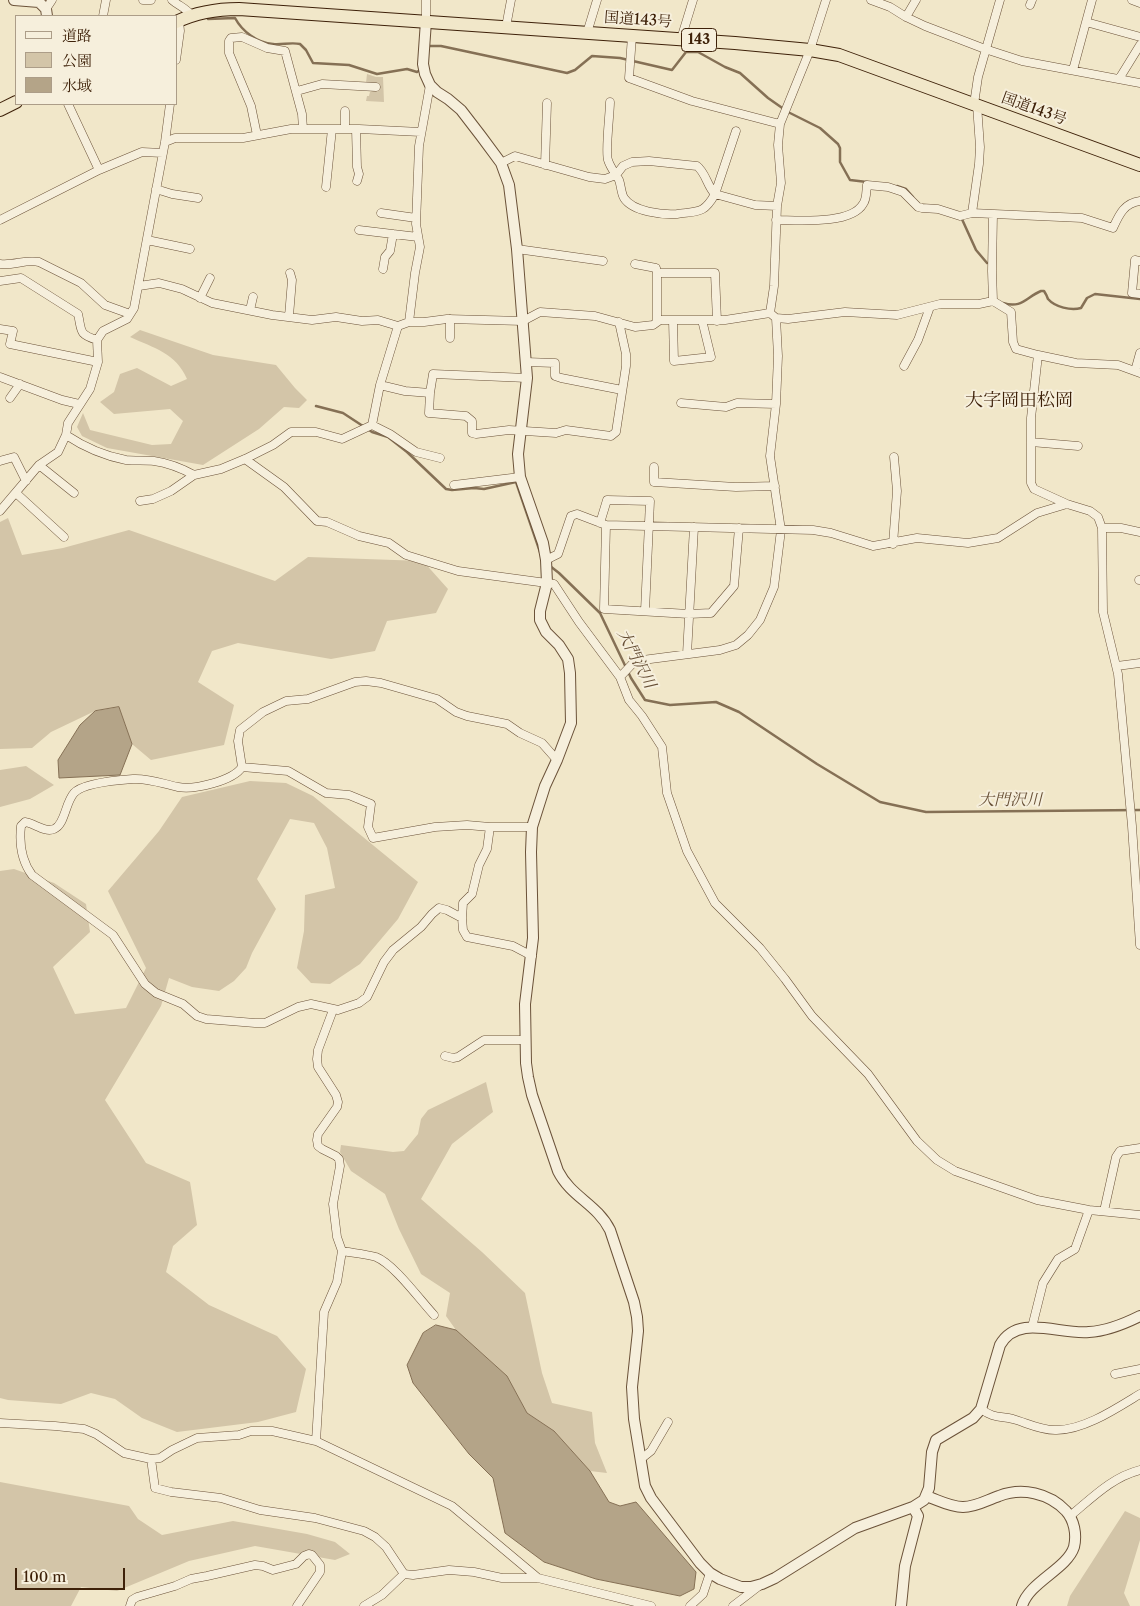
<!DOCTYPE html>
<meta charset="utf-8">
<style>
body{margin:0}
#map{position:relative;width:1140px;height:1606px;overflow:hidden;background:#f1e7c9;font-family:"Libre Caslon Text","Noto Serif JP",serif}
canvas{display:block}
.legend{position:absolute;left:15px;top:15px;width:162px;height:90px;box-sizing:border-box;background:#f6efdc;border:1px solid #ac9d88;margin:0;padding:6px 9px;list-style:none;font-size:15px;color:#3e2109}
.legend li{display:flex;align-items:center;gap:10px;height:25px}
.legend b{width:25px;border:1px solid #ac9d88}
.scale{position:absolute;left:15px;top:1568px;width:110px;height:22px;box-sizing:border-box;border:2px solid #3e2109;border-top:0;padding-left:6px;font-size:15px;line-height:18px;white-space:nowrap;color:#3e2109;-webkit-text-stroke:4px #f6efdc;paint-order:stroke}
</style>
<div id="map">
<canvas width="1140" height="1606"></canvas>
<ul class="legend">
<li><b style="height:6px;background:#f6efdc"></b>道路</li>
<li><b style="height:14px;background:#d3c5a8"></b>公園</li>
<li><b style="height:14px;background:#b4a488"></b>水域</li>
</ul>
<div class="scale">100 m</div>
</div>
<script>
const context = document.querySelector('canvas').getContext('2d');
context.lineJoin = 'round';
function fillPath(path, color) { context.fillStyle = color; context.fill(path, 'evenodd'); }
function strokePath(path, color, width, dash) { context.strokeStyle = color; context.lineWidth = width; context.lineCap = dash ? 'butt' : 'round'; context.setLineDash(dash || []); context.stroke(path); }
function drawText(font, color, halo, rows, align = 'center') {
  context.font = font + ' "Libre Caslon Text","Noto Serif JP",serif'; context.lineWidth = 4; context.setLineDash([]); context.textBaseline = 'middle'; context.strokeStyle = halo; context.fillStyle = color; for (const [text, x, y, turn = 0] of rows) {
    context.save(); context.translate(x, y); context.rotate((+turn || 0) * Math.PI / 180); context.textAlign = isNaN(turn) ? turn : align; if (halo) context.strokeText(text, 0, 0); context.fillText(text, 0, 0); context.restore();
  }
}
const green = new Path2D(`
 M367,74L376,77H383L384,102L366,101L367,96H369L370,92L376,90L366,83Z
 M140,330L213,355L276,365L295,388L307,400L299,408L284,407L259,429L203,465L107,448L82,436L77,427L83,413L90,430L152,445L171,444L183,421L170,409L114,414L100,402L114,392L120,374L137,368L171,386L187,379C176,353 154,348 130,337Z
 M8,518L22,555L63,548L129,530L275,581L308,557L423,561L448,589L436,613L387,621L375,651L331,659L238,643L212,651L198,682L234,705L224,745L151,760L132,744L119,707L95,711L51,732L32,748L0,749V522Z
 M26,766L54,785L30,799L0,807V770Z
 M250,781L286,783L313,796L418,882L398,919L360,964L330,984L311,983L297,968L304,931L305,895L335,888L327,848L314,823L290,819L257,879L276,909L252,953L246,968L234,981L219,991L192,987L169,978L161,1006L105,1100L146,1163L190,1182L197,1225L173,1246L166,1272L209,1305L277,1336L306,1369L296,1412L258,1422L177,1432L142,1418L115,1399L91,1393L61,1404L8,1400L0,1398V871L14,869L54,883L86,904L90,932L53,967L75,1014L126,1008L146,968L108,891L159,831L182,797Z
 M486,1082L493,1112L452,1144L421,1199L482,1252L525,1293L542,1373L552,1403L592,1412L595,1443L607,1473L590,1471L554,1431L527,1413L507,1376L456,1330L446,1316L450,1293L421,1274L399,1229L385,1194L351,1171L340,1152L341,1145L393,1152L404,1151L418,1134L421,1119L428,1110Z
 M0,1482L129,1506L138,1519L162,1535L233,1521L307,1534L335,1542L350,1554L335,1560L255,1546L189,1561L117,1591L81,1587L71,1606H0Z
 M1125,1511L1140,1518V1540L1124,1593L1130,1606H1067L1070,1596Z`);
const water = new Path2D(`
 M119,707L132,744L120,775L59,778L58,760L80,725L95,711Z
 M436,1325L456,1330L507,1376L527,1413L554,1431L590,1471L609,1502L620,1506L636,1502L696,1572L694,1589L680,1596L596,1579L544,1562L505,1533L493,1478L469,1454L413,1383L407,1365L423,1333Z`);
const stream = new Path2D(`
 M208,19L235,18C242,31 257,43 273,44C282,45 291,42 300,44L306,50L313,63L349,65L377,74L407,69L417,72L420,70
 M428,47V46H441L567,73L575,70L592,56L620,58L672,70L686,52H698L725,67L740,73L768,98L788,112L820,128L838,144L840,148V162L850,180L867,182
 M897,186L906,189L913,197
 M961,217L976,250L987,263
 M1003,303C1022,309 1026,297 1041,291H1044C1046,294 1047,296 1048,299C1055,307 1071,311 1081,308L1087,298L1095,294L1140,299
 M316,406L343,413L372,432L388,437L407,452L446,489L452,490L474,488L484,489L516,482L540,552
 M550,566L559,573L600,613L631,678L645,700L670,705L716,702L739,712L817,764L880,802L926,812L1140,810`);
const minor = new Path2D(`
 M143,0H151
 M172,0C179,6 186,8 191,15
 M426,0V21
 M871,0L890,7L906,17L925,26L985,49L1022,61L1140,83
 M1132,0L1140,3
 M1030,5L1032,0
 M46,9L52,0
 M103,16L106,0
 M906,17L916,0
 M1086,22L1140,37
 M506,27L511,0
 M587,33L597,0
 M632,36L629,78L692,101L780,124
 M681,39L693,0
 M176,60L180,31L179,21
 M1073,70L1092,0
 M1119,79L1140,45
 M297,91L322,84L376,87
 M610,102C610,113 605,152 608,160C610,167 615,173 619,180C621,185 621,193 624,198C633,212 663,215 677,214C698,211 704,214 715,194L755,205L777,206
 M68,104L99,170
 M974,104L978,77L1000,0
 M345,129V111
 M356,129L357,167L359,174L357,181
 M257,135L251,106L229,53V41L231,38L242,37L267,48L285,51L302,114L303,129
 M165,142L175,138H243L291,129H359L421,132
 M501,163L515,156L589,177L605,179L616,175L623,166L632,162L649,161L697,166C706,173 707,186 715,194
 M545,165L547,103
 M326,187L332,129
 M156,189L172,194L198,198
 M715,194L736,131
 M381,213L416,218
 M972,213L979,164L980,147L977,105
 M993,214L992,271L993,301
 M0,220L99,170L142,152L163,153
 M776,220C797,220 851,225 863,204C867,199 866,191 867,185L888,187L903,192L918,207L922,208L938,209L960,216L972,213L1082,218L1113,228C1119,215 1124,203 1140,201
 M359,230L418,237
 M147,240L190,249
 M517,249L603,261
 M1140,261L1135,260L1132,293L1140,294
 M0,264C13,266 26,259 39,262L81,283L105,305L130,314
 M635,264L656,268L657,273
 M383,269L385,257L390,251L393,234
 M0,281L21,278L78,314C82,331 78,334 97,340
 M139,286L159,283L182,289L212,303L272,315L312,320L336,317L362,321L378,320L398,326L409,322H424L447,319L523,321L540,312L595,316L635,327L653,325L660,320H725L770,313L776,318L778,356L776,404L770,456L781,530L774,587L760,620L748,635L736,645L720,650L635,661L620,677
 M200,298L210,278
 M250,310L253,297
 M770,313L774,286L777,206L781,183L778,145L780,124L810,50L826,0
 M289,316L292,280L290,273
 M776,318L788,319L845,312L897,315L940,304H979L993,301L1011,312L1013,342L1016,349L1038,355L1076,363L1118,365L1140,373
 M673,320L674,361L711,357L702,320
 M409,322L415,273L420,247L416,224L419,146L430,85
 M657,322V273H715L717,321
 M0,329L13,331L10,344L98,362
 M450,338V319
 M1038,355L1031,418V483L1034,489L1067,504L1090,511L1098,517L1102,528L1103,612L1118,674L1132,826L1140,945
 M526,362L555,363V376L561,378L622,390
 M904,366L918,340L930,307
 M1135,371L1140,353
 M0,377L62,400L79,404
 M380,385L405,391L430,393L433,374L527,378
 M430,393L429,413L466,416L472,421V433L476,434L509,430L556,433L566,430L611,436L616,432L626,366V354L619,322
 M10,398L20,384
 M681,403L726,407L737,403L776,404
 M372,425L380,385L398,326
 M372,425L390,434L416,452L440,458
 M66,435C84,447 105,456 126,460C135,461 145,460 154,461C168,463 181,468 194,475
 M1031,442L1078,446
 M245,459L284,487L317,521L327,522L359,536L389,543L406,555L458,571L554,584L579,622L620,677L629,700L642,716L662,747L667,793L687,851L715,903L760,948L785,979L812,1016L868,1074L917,1141L937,1160L955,1171L1037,1200L1089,1210L1140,1215
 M0,461L14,457L26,481
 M39,465L74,493
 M654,467V482L736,487L775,486
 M454,485L520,477
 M16,493L64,537
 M140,501L153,499L171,491L194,475L221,469L245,459L273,445L291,432H316L342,439L372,425
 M0,511L39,465L58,452L66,435L68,423L90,389L98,362L97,340L103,331L127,319L134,308L165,142L170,104
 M600,523L607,500L650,501L645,611
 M606,525L604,609L689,614L711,613L734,586L739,528
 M1102,528H1121L1140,532
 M893,544L897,491L894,457
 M546,560L558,554L571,516L577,514L606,525L813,530L831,533L873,546L917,538L968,543L998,538L1037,513L1067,504
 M1139,580H1140
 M687,654L694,527
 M1117,666L1140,663
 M242,767L288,771L326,793L349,795L371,804L368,827L373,838L435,827L467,825L490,827H532
 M462,918L463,903L472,894L479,865L487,849L490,827
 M532,956L513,946L467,937L463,930L462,918L447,910L439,908L432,914L421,927L393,950L384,962L367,997L359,1003L338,1010L311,1004L298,1007L265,1023H255L206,1019L197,1016L183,1004L156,993L145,984L113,935L32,875C21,860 19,844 21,826L25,822C34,823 45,833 54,829C65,825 65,803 74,793C83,783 119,780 133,779C149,778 163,784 178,787C194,790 233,781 242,767L238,741L240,730L263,712L286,701L308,699L355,682L366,681L381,683L437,699L456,712L467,716L507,724L520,733L542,743L557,760
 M445,1056L453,1058L458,1057L484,1040H526
 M1104,1211L1116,1157L1120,1151L1140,1148
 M342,1251C353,1253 365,1254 376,1257C394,1264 420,1300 434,1315
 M1032,1327L1043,1283L1058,1259L1075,1249L1089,1210
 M1115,1374L1140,1369
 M981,1409C993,1418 999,1416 1013,1419C1027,1423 1040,1430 1055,1430C1083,1431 1117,1408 1140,1394
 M0,1423L55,1426L84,1429L96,1434L124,1453L151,1459L160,1458L172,1450L197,1438L239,1435L251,1431H272L316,1441L452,1506L538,1578
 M316,1441L324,1312L337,1282L342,1251L337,1237L333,1204L340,1166L339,1159L336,1156L322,1149L318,1146L317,1140L318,1134L337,1107L338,1102L336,1095L318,1067L317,1059L318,1050L333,1010
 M151,1459L155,1488L171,1492L221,1498L260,1510L315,1518L364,1531L375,1537L386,1547L404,1574L413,1575L449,1570L474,1572L502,1578H538L651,1606
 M641,1459L651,1451L668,1422
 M1070,1516C1092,1498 1112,1477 1140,1470
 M130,1606L132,1600L137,1597L175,1586L191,1579L207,1576L255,1565L263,1566L273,1570L296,1564L304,1556L309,1554L312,1555L320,1565V1572L297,1606
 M364,1606L382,1595L404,1574
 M690,1606L703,1594L710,1573
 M733,1606L759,1586`);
const tertiary = new Path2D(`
 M14,0L39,2L46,9L47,16
 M426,21L423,64L425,74L430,85L437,92L448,99L461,110L481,136L501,163L509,185L517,249L527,378L518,454L520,477L543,543L546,560L547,583L540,611V620L546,632L559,645L568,659L570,673L571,723L557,760L545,786L532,827L531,852L533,938L525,1004L526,1063L528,1077L532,1095L558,1171C571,1197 597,1204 610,1230L634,1302L637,1317L638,1331L632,1387L634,1419L645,1486L651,1498L700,1563L710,1573L720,1579L741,1587H751L762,1584L775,1578L855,1528L913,1507L924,1500L929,1488L932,1452L936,1440L973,1418L981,1409L1000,1345C1018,1313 1059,1335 1089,1332C1107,1331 1124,1324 1140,1316
 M926,1496C938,1500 950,1507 963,1507C976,1507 987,1500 999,1496C1022,1487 1049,1493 1066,1511C1074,1520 1077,1534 1074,1547C1067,1569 1029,1582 1022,1606
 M901,1606L905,1566L918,1516L913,1507`);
const trunk = new Path2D(`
 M176,22C197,12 216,9 239,9L735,43L810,50L839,55L1140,165
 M0,110L16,102`);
const shields = [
 [699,40,35]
];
const shieldNames = [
 ["143",699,40]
];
const streetNames = [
 ["国道143号",638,20,4],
 ["国道143号",1034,109,20]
];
const waterNames = [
 ["大門沢川",636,659,63],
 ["大門沢川",1010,800]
];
const quarterNames = [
 ["大字岡田松岡",1019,401]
];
fillPath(green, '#d3c5a8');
fillPath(water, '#b4a488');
strokePath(water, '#857055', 1);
strokePath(stream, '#857055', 2.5);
strokePath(minor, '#6b5239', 9);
strokePath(tertiary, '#6b5239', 12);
strokePath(trunk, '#3e2109', 14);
strokePath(minor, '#f6efdc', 8);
strokePath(tertiary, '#f6efdc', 10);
strokePath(trunk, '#f1e7c9', 12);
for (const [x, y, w] of shields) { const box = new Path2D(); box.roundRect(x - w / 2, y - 11.5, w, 23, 4); context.fillStyle = '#f6efdc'; context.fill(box); strokePath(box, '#3e2109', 1); }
drawText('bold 14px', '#3e2109', null, shieldNames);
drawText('15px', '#3e2109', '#f6efdc', streetNames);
drawText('italic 16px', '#674f35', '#f6efdc', waterNames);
drawText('18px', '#3e2109', '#f6efdc', quarterNames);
</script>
